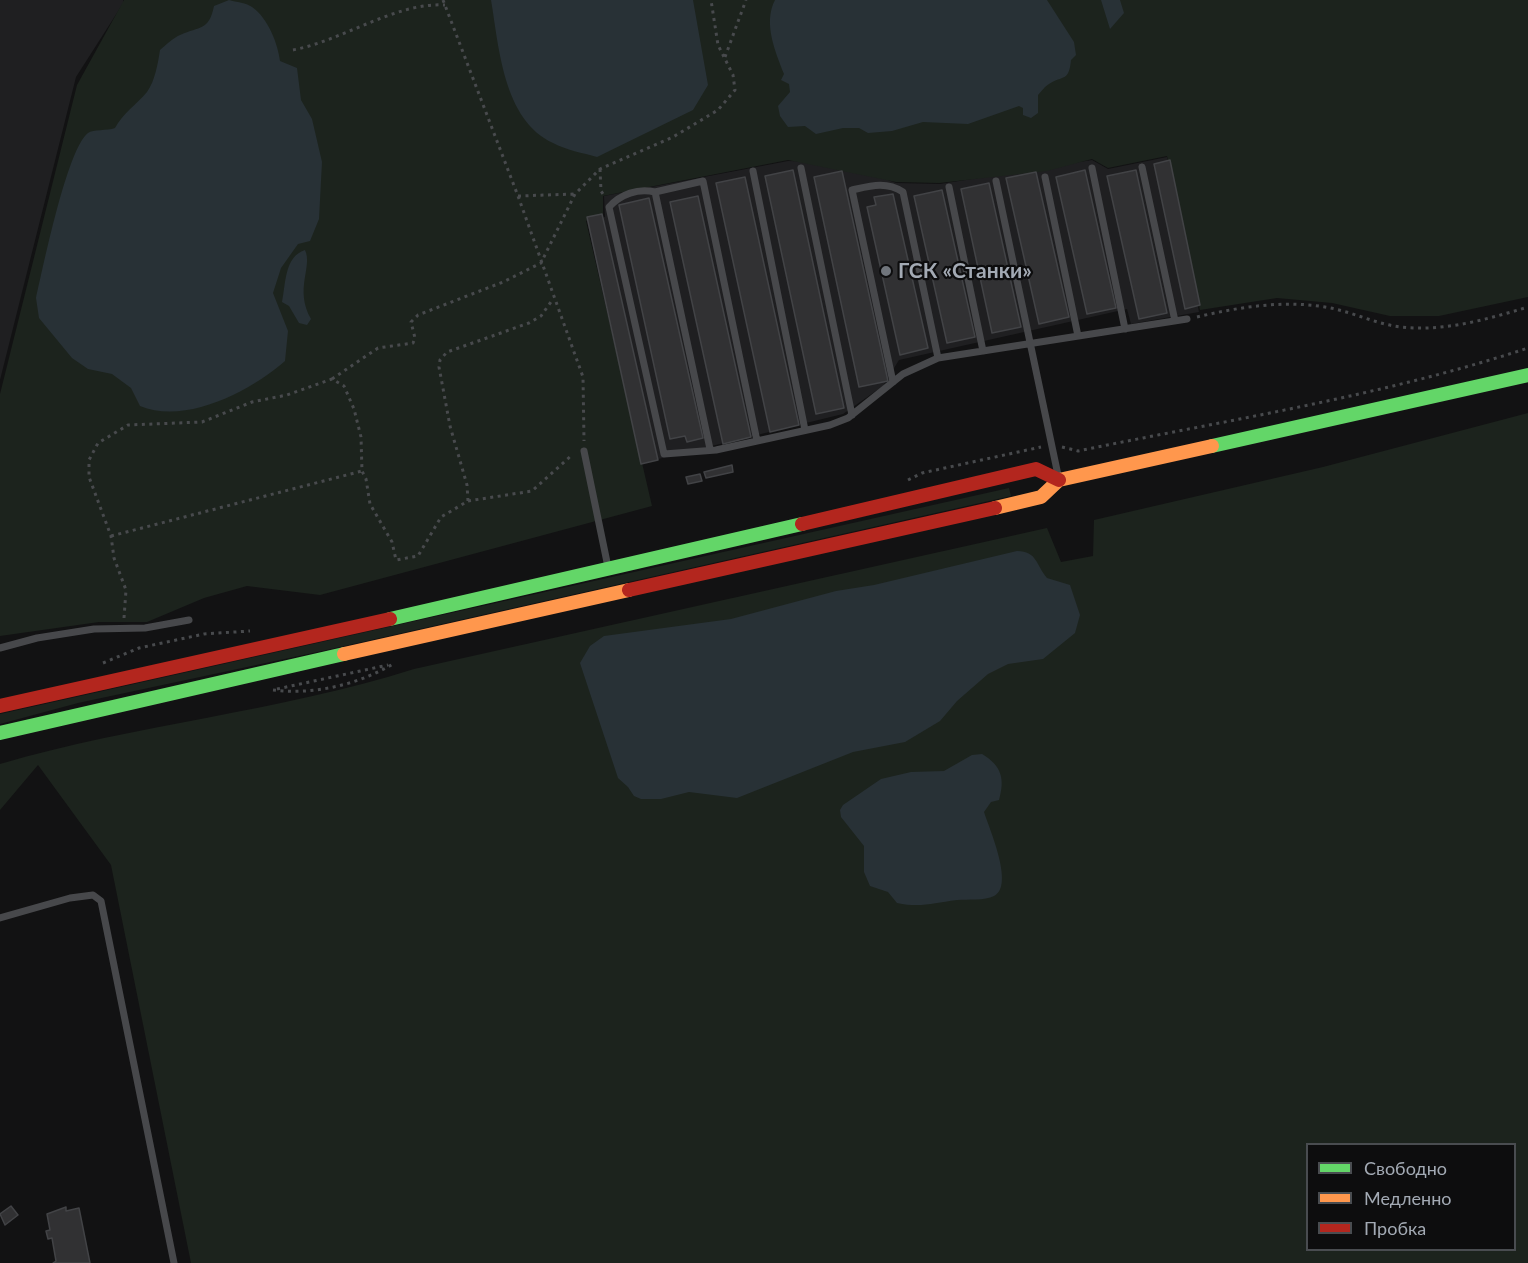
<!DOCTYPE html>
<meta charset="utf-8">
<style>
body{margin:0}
#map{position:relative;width:1528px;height:1263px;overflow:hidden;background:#121213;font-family:Lato,sans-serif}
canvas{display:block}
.legend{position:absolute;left:1306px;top:1143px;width:210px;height:108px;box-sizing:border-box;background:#0d0d0e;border:2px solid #494c50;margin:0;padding:8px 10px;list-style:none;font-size:18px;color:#a3aab4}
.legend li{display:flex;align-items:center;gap:12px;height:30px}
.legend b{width:30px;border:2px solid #494c50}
</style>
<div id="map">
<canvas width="1528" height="1263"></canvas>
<ul class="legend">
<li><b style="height:8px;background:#63d668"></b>Свободно</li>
<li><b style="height:8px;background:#ff974d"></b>Медленно</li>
<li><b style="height:8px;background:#b3261e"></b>Пробка</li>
</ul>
</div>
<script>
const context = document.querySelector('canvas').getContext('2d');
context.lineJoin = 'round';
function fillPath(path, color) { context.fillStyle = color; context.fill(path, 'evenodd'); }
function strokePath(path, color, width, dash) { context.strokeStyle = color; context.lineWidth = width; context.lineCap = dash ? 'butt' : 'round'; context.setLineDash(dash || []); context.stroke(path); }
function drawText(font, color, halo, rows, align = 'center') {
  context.font = font + ' Lato,sans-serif'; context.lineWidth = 4.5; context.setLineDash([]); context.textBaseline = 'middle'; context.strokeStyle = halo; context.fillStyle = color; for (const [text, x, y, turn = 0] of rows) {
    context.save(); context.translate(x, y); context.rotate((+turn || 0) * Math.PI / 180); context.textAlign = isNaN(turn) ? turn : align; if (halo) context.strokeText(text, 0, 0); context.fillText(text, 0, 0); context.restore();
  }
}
const built = new Path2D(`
 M0,0H123L124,2L76,77L0,380Z
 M1167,157L1199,312L1131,324L1127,309L899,360L883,386L843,414L642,463L587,221L605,217L604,196L788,161L839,162L896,183L940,184L1092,160L1108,169Z`);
const green = new Path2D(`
 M124,0H1528V297L1439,316H1390L1332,303L1277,298L1200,310L1167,156L1108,168L1092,159L1047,171L939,183L896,182L788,160L603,196V217L586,221L652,506L320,595L247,586L204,598L147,622H99L0,636V394L77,85Z
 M1528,413V1263H191L111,865L38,765L0,810V764C136,724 279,712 414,669L1047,528L1061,562L1093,556L1094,520L1323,467ZM1308,1144H1514V1250H1308Z
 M1009,488L1011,496L322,651L78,703L0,724V714Z`);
const water = new Path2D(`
 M229,0C236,2 247,3 252,7C268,18 278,44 280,61L297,68L301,100L312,119L322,162L319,219L310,241L298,244L281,268L273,293L288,331L285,361C251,391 186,425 140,406L131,388L112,374L88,369L72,358L39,318L36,298C43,268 67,149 88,133C93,129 107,131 115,128C123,113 136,105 147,92C155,81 158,63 160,50C166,45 173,38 180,35C200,26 209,31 214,6Z
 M491,0H693L708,85L693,110L597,157C583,153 566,150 553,143C503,120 499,47 491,0Z
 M775,0H1047L1074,42L1076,55L1071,60C1069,82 1063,75 1049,84C1045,86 1041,92 1038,95V113L1031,118L1023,115V108L1019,106L968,124L923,122L892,131L868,133L859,128H843L816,134L805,126L788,127L780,116L778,106L790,92L789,84L781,80L784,74C775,51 763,23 775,0Z
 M1101,0H1120L1124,13L1110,29Z
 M305,250C313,267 294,289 311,319L307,325L299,323L289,306L282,302C286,284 284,257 305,250Z
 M1017,551C1037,551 1036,565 1047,578L1070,585L1080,615L1075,633L1043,659L1008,664L988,674L957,701L940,721L905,742L853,752L737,798L689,792L661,799H641L634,796L628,787L618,778L580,663L590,646L604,636L731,619L836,591L874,585Z
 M982,754C1002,766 1005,779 999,800L991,802L984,812C989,828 1015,886 994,896C985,901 967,899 957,900C933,903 921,908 897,903L888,892L870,886L864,872V846L841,817L840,810L843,805L881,779L911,772L944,771L972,755Z`);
const building = new Path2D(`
 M1170,160L1200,305L1185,309L1154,164Z
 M793,170L844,408L816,414L765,176Z
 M1085,170L1116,308L1087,314L1056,177Z
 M1136,170L1167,313L1139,319L1107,176Z
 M842,171L888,381L859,387L814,177Z
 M1036,172L1069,317L1039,324L1006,178Z
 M745,177L799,425L770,432L716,183Z
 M989,183L1021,327L992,333L961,189Z
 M942,190L975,337L947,343L914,196Z
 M893,194L928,348L900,355L867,207L876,205L874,197Z
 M698,196L751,437L723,444L670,202Z
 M649,198L703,438L687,442L685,436L670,439L619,205Z
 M602,214L658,460L641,464L587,217Z
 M732,465L733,472L706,478L704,472Z
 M700,474L702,481L688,484L686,477Z
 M11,1206L18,1215L5,1225L0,1214Z
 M66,1207V1211L79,1208L90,1263H53L56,1261L52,1238L48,1239L46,1231L50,1230L47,1214Z`);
const path = new Path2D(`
 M443,0L518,196L583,377L584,441
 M293,50C344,40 396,2 445,5
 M725,57L746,0
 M600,169L601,191L605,197
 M518,196L575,194
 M1197,317C1239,307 1283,300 1325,307C1351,311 1375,324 1401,327C1444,332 1488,319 1528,307
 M332,379L378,348L413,343L415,338L411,322L418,315L503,282L541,263L575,194L600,169L673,137L718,110L735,90L733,75L718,45L711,0
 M1062,447L1078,451C1228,420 1382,396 1528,348
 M908,480L922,473L1041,447
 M468,501L467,485L450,426L439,367L440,360L447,352L529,323L541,316L553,299
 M111,536L362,471
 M124,618L126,590L114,558L111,536L89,477V460L98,443L128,425L202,422L252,402L287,395L332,379L344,386L354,409L361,437L362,471L366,479L370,504L392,542L396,560L418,556L441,517L468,501L532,491L573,454
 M103,663L139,648L204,634L250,631
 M277,689L388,665
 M273,690C314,695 357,685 393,664`);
const lane = new Path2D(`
 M1142,167L1175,321
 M801,168L852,415
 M1092,168L1125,329
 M753,171L805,430
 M1045,177L1078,336
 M996,181L1058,475
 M949,187L983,351
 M655,192L703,181L757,441
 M893,382L852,190C870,186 886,181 903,192L938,358
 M710,449L655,192C638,188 621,194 609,207L664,454L716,450L830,425L848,418L903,374L938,358L1187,319
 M584,451L608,567
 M0,648L37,638L94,629L145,628L189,620
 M0,918L70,898L93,895L101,901L174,1263`);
const fast = new Path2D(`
 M1212,446L1528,375
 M390,619L802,524
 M0,733L344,654`);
const slow = new Path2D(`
 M995,508L1041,497L1059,480L1212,446
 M344,654L629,590`);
const jam = new Path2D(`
 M802,524L1036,469L1059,480
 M629,590L995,508
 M0,706L390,619`);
const markers = [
 [886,271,6,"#70757c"]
];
const poiNames = [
 ["ГСК «Станки»",898,271]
];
fillPath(built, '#1f1f21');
fillPath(green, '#1c231d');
fillPath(water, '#283136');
fillPath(building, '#313133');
strokePath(building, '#424346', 1.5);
strokePath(path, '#484a4d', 3, [3, 4.5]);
strokePath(lane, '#47484b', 7);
strokePath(fast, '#63d668', 14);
strokePath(slow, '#ff974d', 14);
strokePath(jam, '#b3261e', 14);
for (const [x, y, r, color] of markers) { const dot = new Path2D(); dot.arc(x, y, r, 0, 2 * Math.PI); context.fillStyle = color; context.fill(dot); strokePath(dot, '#0d0d0e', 2); }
drawText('bold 21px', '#a3aab4', '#0d0d0e', poiNames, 'left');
</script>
